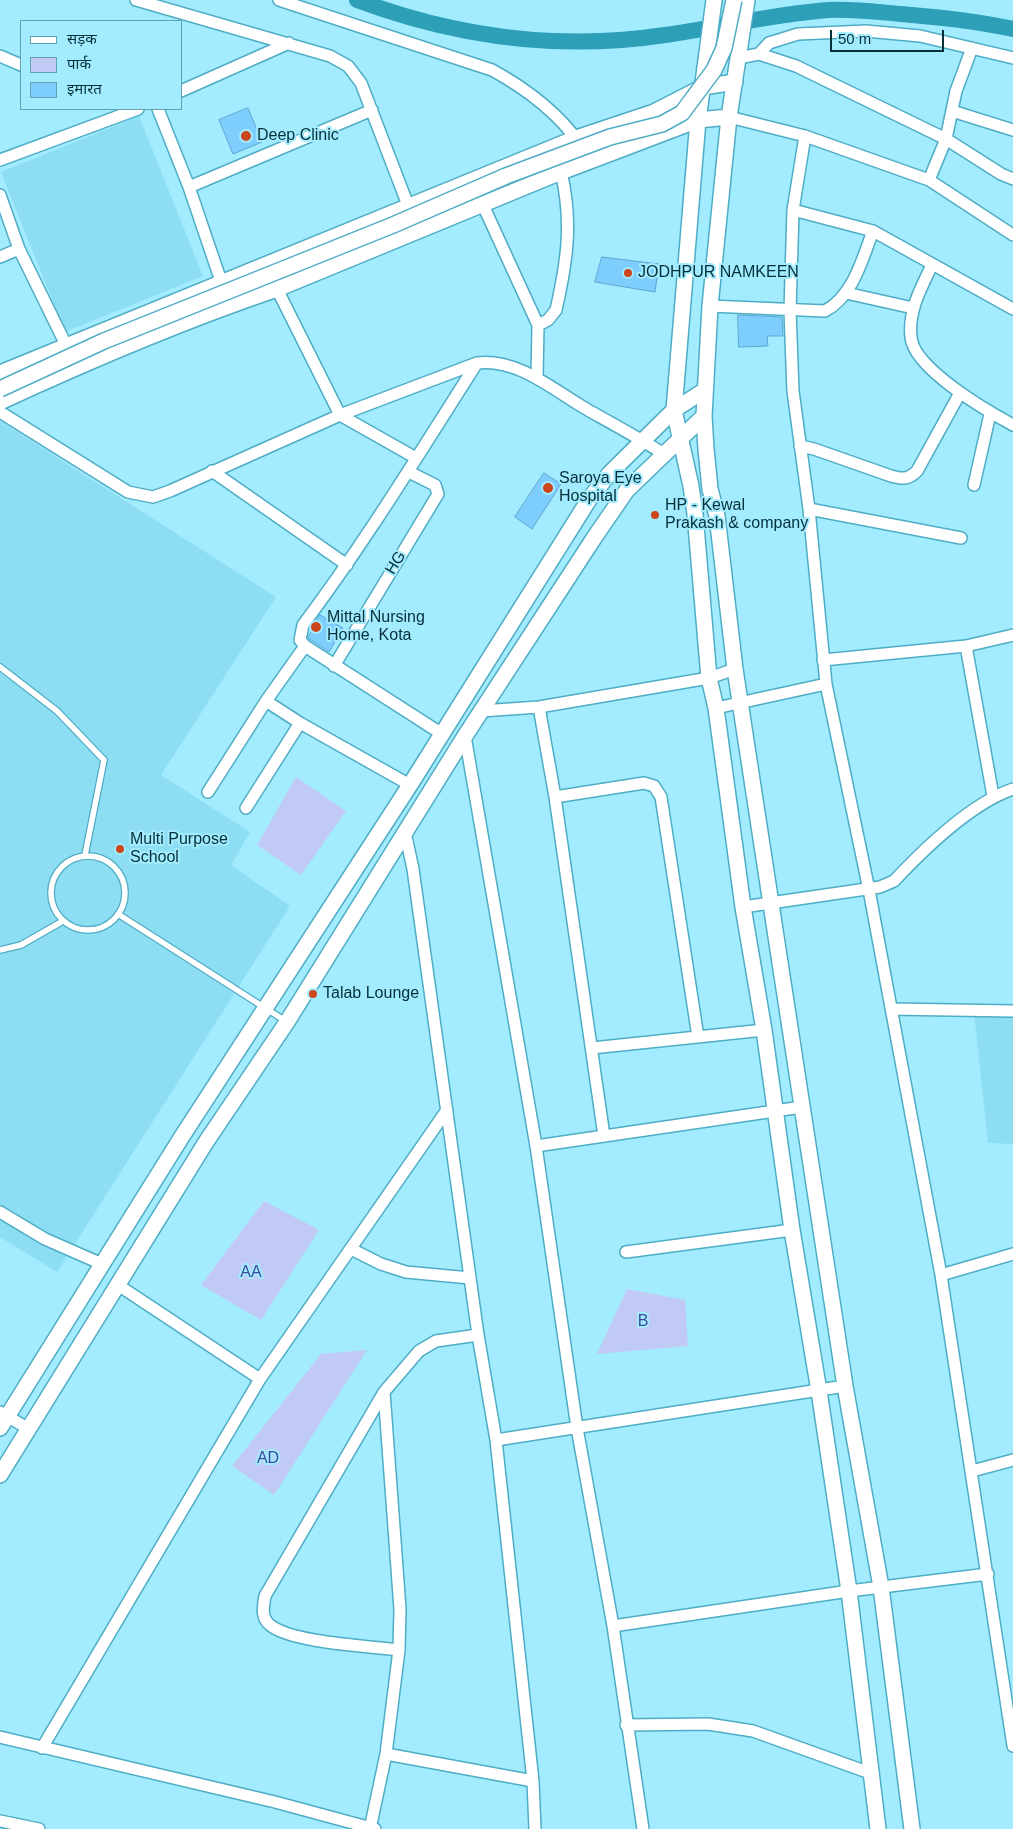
<!DOCTYPE html>
<meta charset="utf-8">
<style>
body{margin:0}
#map{position:relative;width:1013px;height:1829px;overflow:hidden;background:#a3ebff;font-family:Arial,"Noto Sans Devanagari",sans-serif}
canvas{display:block}
.legend{position:absolute;left:20px;top:20px;width:162px;height:90px;box-sizing:border-box;background:#a3ebff;border:1px solid #63a0b0;margin:0;padding:6px 9px;list-style:none;font-size:15px;color:#043039}
.legend li{display:flex;align-items:center;gap:10px;height:25px}
.legend b{width:25px;border:1px solid #63a0b0}
.scale{position:absolute;left:830px;top:30px;width:114px;height:22px;box-sizing:border-box;border:2px solid #043039;border-top:0;padding-left:6px;font-size:15px;line-height:18px;white-space:nowrap;color:#043039;-webkit-text-stroke:4px #a3ebff;paint-order:stroke}
</style>
<div id="map">
<canvas width="1013" height="1829"></canvas>
<ul class="legend">
<li><b style="height:6px;background:#fff"></b>सड़क</li>
<li><b style="height:14px;background:#c1caf4"></b>पार्क</li>
<li><b style="height:14px;background:#7dcdfd"></b>इमारत</li>
</ul>
<div class="scale">50 m</div>
</div>
<script>
const context = document.querySelector('canvas').getContext('2d');
context.lineJoin = 'round';
function fillPath(path, color) { context.fillStyle = color; context.fill(path, 'evenodd'); }
function strokePath(path, color, width, dash) { context.strokeStyle = color; context.lineWidth = width; context.lineCap = dash ? 'butt' : 'round'; context.setLineDash(dash || []); context.stroke(path); }
function drawText(font, color, halo, rows, align = 'center') {
  context.font = font + ' Arial,sans-serif'; context.lineWidth = 4; context.setLineDash([]); context.textBaseline = 'middle'; context.strokeStyle = halo; context.fillStyle = color; for (const [text, x, y, turn = 0] of rows) {
    context.save(); context.translate(x, y); context.rotate((+turn || 0) * Math.PI / 180); context.textAlign = isNaN(turn) ? turn : align; if (halo) context.strokeText(text, 0, 0); context.fillText(text, 0, 0); context.restore();
  }
}
const built = new Path2D(`
 M139,116L203,276L65,332L1,172Z
 M0,421L276,597L161,775L250,832L231,865L290,906L57,1272L0,1237Z
 M974,1012L1013,1016V1144L988,1143Z`);
const green = new Path2D(`
 M296,777L346,811L301,875L257,845Z
 M264,1201L319,1230L261,1320L201,1285Z
 M627,1289L685,1300L688,1346L597,1354Z
 M367,1350L274,1495L232,1466L321,1354Z`);
const canal = new Path2D(`
 M357,0C456,37 560,51 665,35C720,27 774,14 829,10C853,9 878,12 901,14C939,17 976,21 1013,29`);
const building = new Path2D(`
 M248,108L262,142L233,154L219,120Z
 M602,257L659,264L655,292L595,282Z
 M738,315L782,317L783,336H767L768,346L739,347Z
 M544,473L561,484L532,529L515,517Z
 M320,615L343,628L329,652L308,638Z`);
const service = new Path2D(`
 M0,667L57,711L104,760L85,855
 M51 893a37 37 0 1 1 74 0a37 37 0 1 1-74 0Z
 M118,914L287,1022
 M0,950L21,945L63,921`);
const minor = new Path2D(`
 M136,0L330,56L348,66L361,83L411,213
 M279,0L492,70C525,88 558,113 580,144
 M759,54L769,43L798,34L866,31L920,36L1013,58
 M0,56L21,65
 M738,58L759,54L796,66L946,139L1001,174L1013,179
 M181,91L289,43
 M158,109L189,187L224,290
 M952,111L1013,130
 M729,117L805,136L929,180L1013,235
 M805,136L793,210L790,311L793,391L809,509L826,684L869,890L941,1275L1013,1746
 M0,160L138,109
 M929,180L946,139L956,91L972,48
 M189,187L372,110
 M0,195L19,249L66,345
 M482,203L538,325L537,378
 M793,210L873,231L1013,309
 M0,257L19,249
 M932,265C921,288 908,311 911,337C913,368 987,411 1013,425
 M270,266L277,289L340,415L416,458
 M846,293L913,308
 M710,306L825,311C853,296 862,260 873,231
 M538,325L548,320L556,310C567,261 573,222 561,172
 M0,412L128,492L153,497L170,491L340,415L477,363C518,358 553,390 588,410C613,424 639,438 664,454
 M800,446L814,449L891,476C902,479 908,480 917,471L960,393
 M212,471L347,565
 M974,485L990,414
 M809,509L961,538
 M966,646L993,796
 M823,660L966,646L1013,635
 M334,666L438,494L435,485L409,472
 M266,701L300,723L410,785
 M539,707L555,797L604,1136
 M716,708L826,684
 M481,711L539,707L709,678L735,669
 M442,734L305,646L300,640L303,625C366,541 420,452 477,363
 M465,736L536,1146L577,1428L613,1626L643,1829
 M208,792L266,701L305,646
 M555,797L644,783L654,786L661,797L698,1037
 M246,808L300,723
 M405,832L413,869L478,1335L496,1440L533,1781L535,1829
 M743,907L880,887L894,881C924,849 972,803 1013,789
 M891,1009L1013,1011
 M592,1048L764,1030
 M536,1146L802,1107
 M0,1212L45,1239L102,1264
 M351,1249L381,1264L406,1272L470,1278
 M626,1252L792,1230
 M941,1275L1013,1254
 M118,1285L260,1379
 M0,1412L29,1429
 M496,1440L845,1386
 M972,1471L1013,1460
 M613,1626L849,1591L988,1574
 M399,1650C369,1646 292,1643 270,1625C261,1618 263,1607 265,1596L384,1392L419,1351L436,1341L478,1335
 M626,1725L708,1724L753,1731L870,1773
 M0,1737L275,1802L375,1829
 M42,1748L260,1379L447,1110
 M386,1754L533,1781
 M0,1821L39,1829
 M370,1829L386,1754L399,1650L400,1609L384,1392`);
const tertiary = new Path2D(`
 M714,0L698,120L674,410L691,486L695,514L709,678L716,708L743,907L764,1030L792,1230L819,1391L849,1591L878,1829
 M747,0L729,117L710,306L704,416L706,449L710,489L717,516L735,669L771,904L845,1386L881,1587L912,1829
 M0,373L576,138L654,112L703,87L735,82
 M0,402C91,360 183,321 277,289L561,172L698,120L729,117
 M0,1428L181,1138L410,785L590,498L610,473L674,410L705,390
 M0,1475L206,1142L287,1022L465,736L594,538L627,490L704,416`);
const tertiaryBridge = new Path2D(`
 M0,389L104,341L393,225L506,176L610,137L662,124L682,113L714,70L724,48L734,0`);
const markers = [
 [246,136,6,"#cd451c"],
 [628,273,5,"#cd451c"],
 [548,488,6,"#cd451c"],
 [655,515,5,"#cd451c"],
 [316,627,6,"#cd451c"],
 [120,849,5,"#cd451c"],
 [313,994,5,"#cd451c"]
];
const poiNames = [
 ["Deep Clinic",257,136],
 ["JODHPUR NAMKEEN",638,273],
 ["Saroya Eye",559,479],
 ["Hospital",559,497],
 ["HP - Kewal",665,506],
 ["Prakash & company",665,524],
 ["Mittal Nursing",327,618],
 ["Home, Kota",327,636],
 ["Multi Purpose",130,840],
 ["School",130,858],
 ["Talab Lounge",323,994]
];
const streetNames = [
 ["HG",396,563,-59]
];
const parkNames = [
 ["AA",251,1273],
 ["B",643,1322],
 ["AD",268,1459]
];
fillPath(built, '#8edef3');
fillPath(green, '#c1caf4');
strokePath(canal, '#2d9fb7', 16);
fillPath(building, '#7dcdfd');
strokePath(building, '#5ea6d0', 1);
strokePath(service, '#4eadc5', 8);
strokePath(minor, '#4eadc5', 14);
strokePath(tertiary, '#4eadc5', 18);
strokePath(service, '#fff', 5.5);
strokePath(minor, '#fff', 11);
strokePath(tertiary, '#fff', 15);
strokePath(tertiaryBridge, '#4eadc5', 18, []);
strokePath(tertiaryBridge, '#fff', 15);
for (const [x, y, r, color] of markers) { const dot = new Path2D(); dot.arc(x, y, r, 0, 2 * Math.PI); context.fillStyle = color; context.fill(dot); strokePath(dot, '#a3ebff', 2); }
drawText('16px', '#043039', '#a3ebff', poiNames, 'left');
drawText('16px', '#043039', '#a3ebff', streetNames);
drawText('16px', '#41489b', '#a3ebff', parkNames);
</script>
